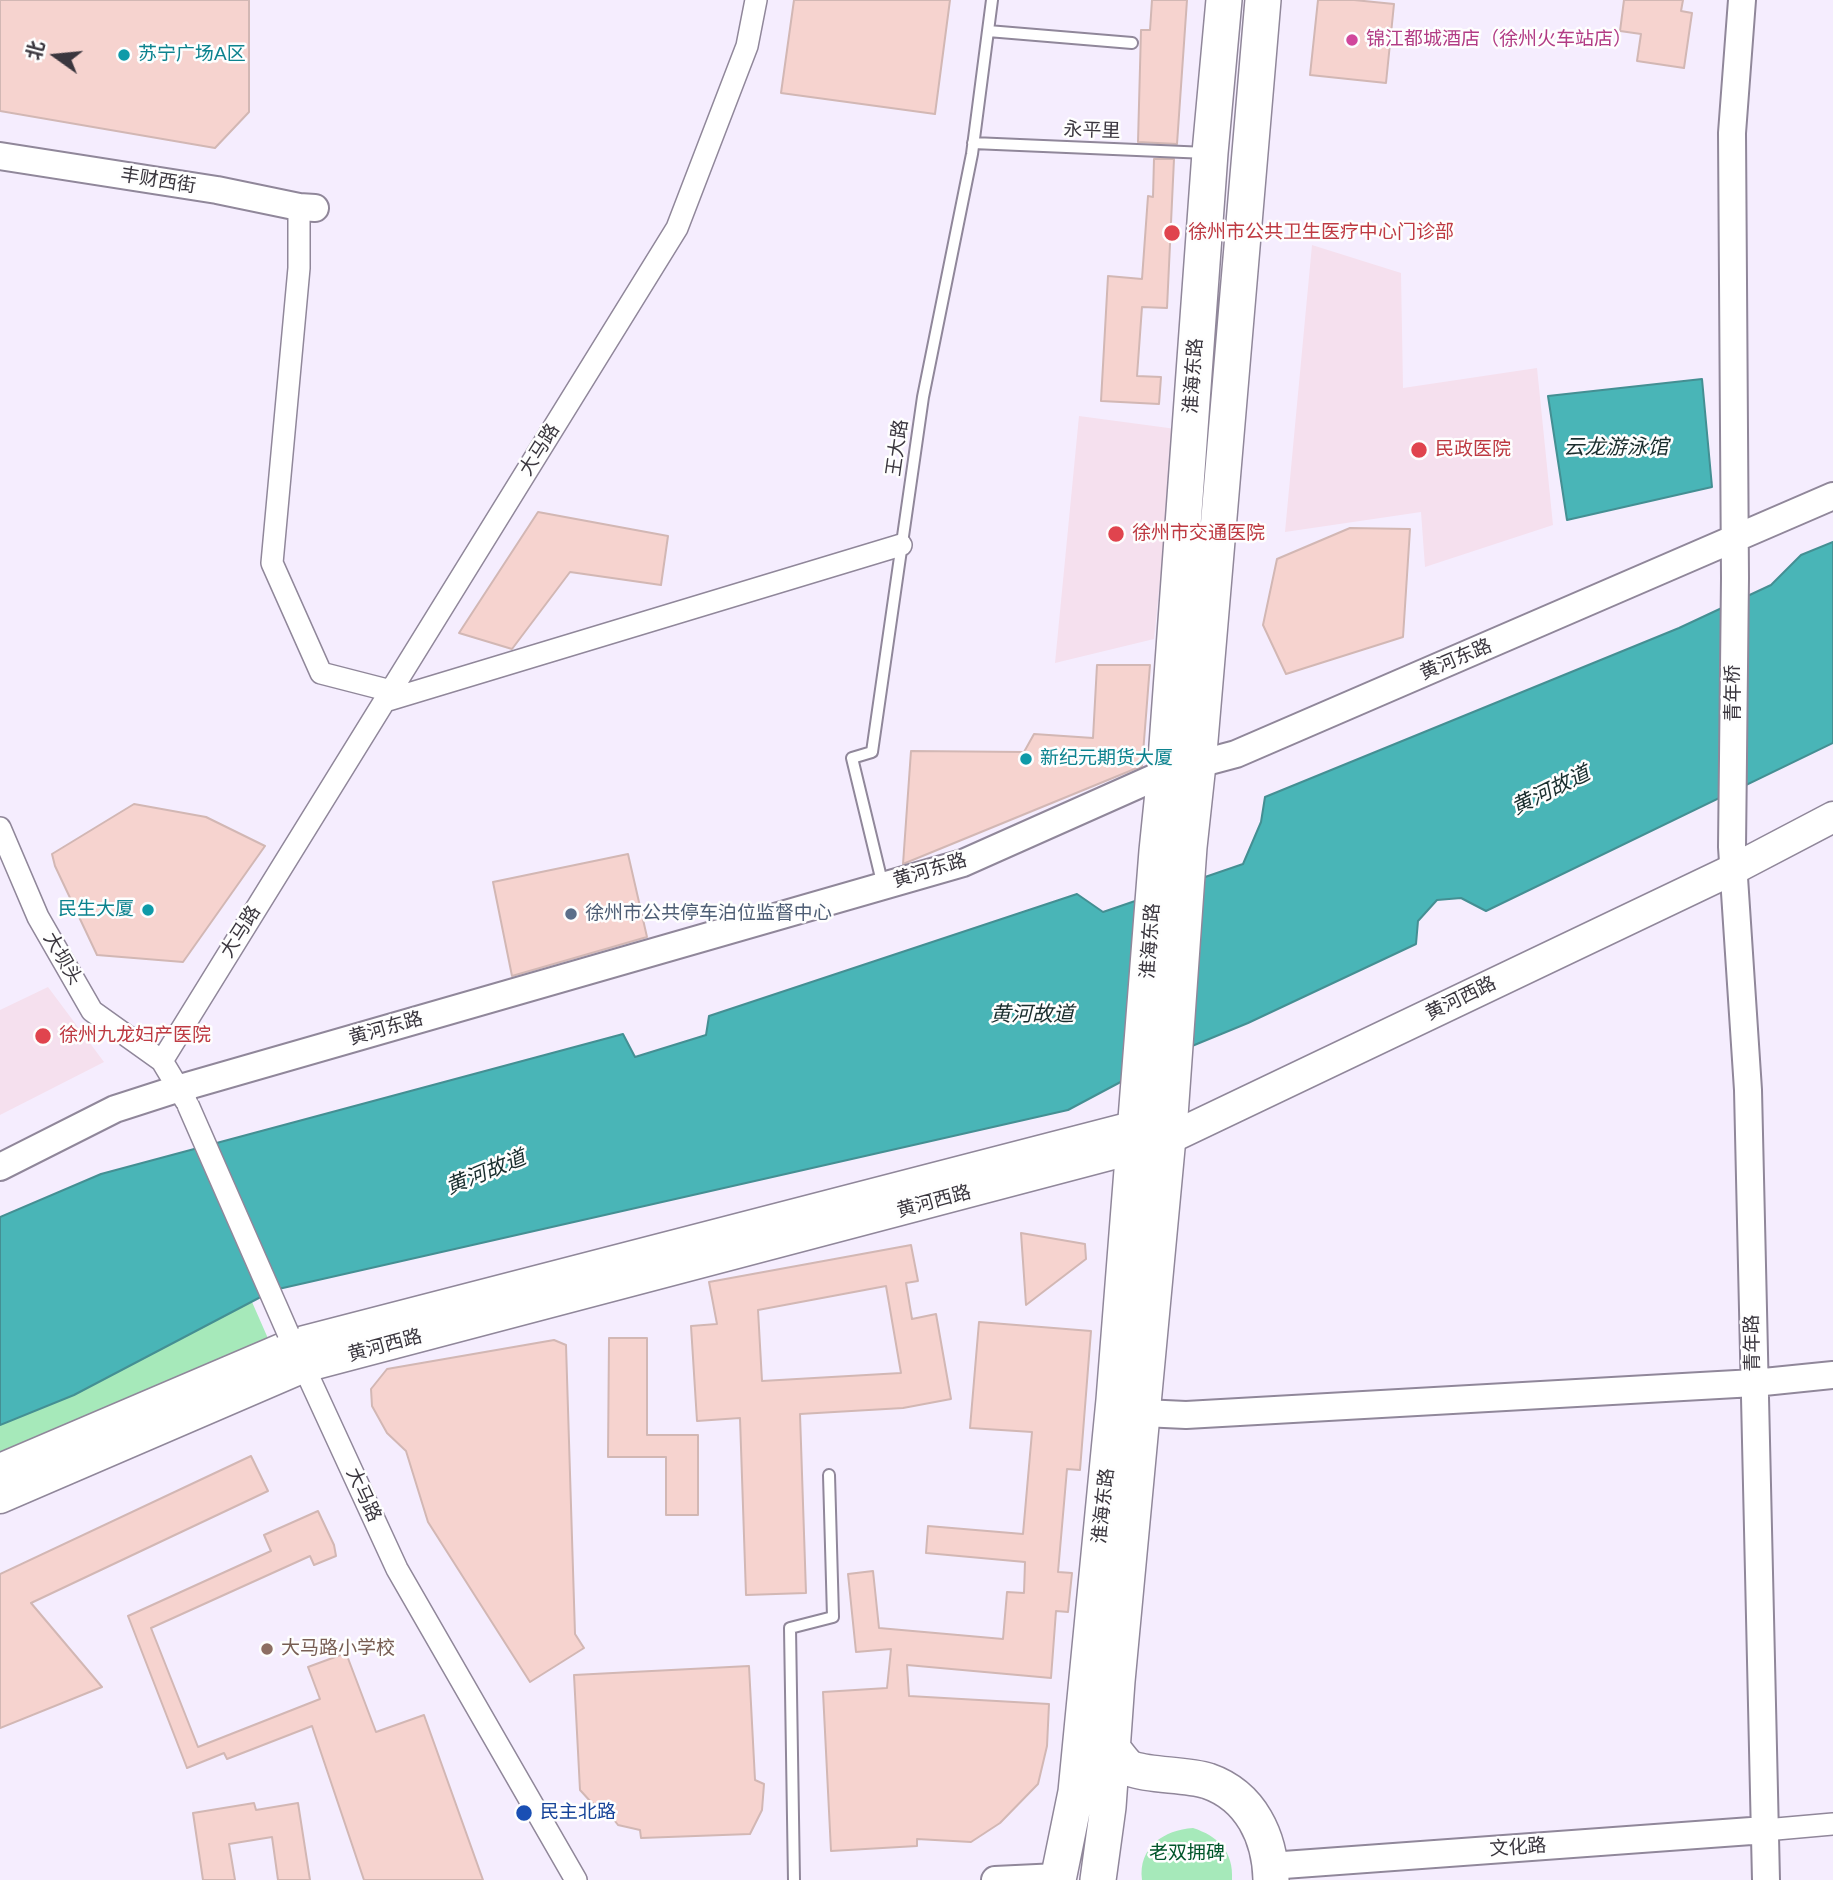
<!DOCTYPE html>
<meta charset="utf-8">
<style>
body{margin:0}
#map{position:relative;width:1833px;height:1880px;overflow:hidden;background:#f5edfe;font-family:Helvetica,"Noto Sans SC",sans-serif}
canvas{display:block}
.north{position:absolute;left:21px;top:21px;width:70px;height:70px;-webkit-text-stroke:5px #fefefe;paint-order:stroke;rotate:285deg;font-size:19px;font-weight:700;line-height:28px;text-align:center;color:#3a363e}
.north::after{content:'';display:block;margin:auto;width:24px;height:32px;background:#3a363e;clip-path:polygon(50% 0,100% 100%,50% 72%,0 100%)}
</style>
<div id="map">
<canvas width="1833" height="1880"></canvas>
<div class="north">北</div>
</div>
<script>
const context = document.querySelector('canvas').getContext('2d');
context.lineJoin = 'round';
function fillPath(path, color) { context.fillStyle = color; context.fill(path, 'evenodd'); }
function strokePath(path, color, width, dash) { context.strokeStyle = color; context.lineWidth = width; context.lineCap = dash ? 'butt' : 'round'; context.setLineDash(dash || []); context.stroke(path); }
function drawText(font, color, halo, rows, align = 'center') {
  context.font = font + ' Helvetica,"Noto Sans SC",sans-serif'; context.lineWidth = 5; context.setLineDash([]); context.textBaseline = 'middle'; context.strokeStyle = halo; context.fillStyle = color; for (const [text, x, y, turn = 0] of rows) {
    context.save(); context.translate(x, y); context.rotate((+turn || 0) * Math.PI / 180); context.textAlign = isNaN(turn) ? turn : align; if (halo) context.strokeText(text, 0, 0); context.fillText(text, 0, 0); context.restore();
  }
}
const medical = new Path2D(`
 M1312,245L1401,273L1403,388L1537,368L1553,525L1425,567L1421,512L1285,532Z
 M1079,416L1176,429L1154,639L1055,663Z
 M48,987L104,1062L0,1115V1010Z`);
const green = new Path2D(`
 M252,1302L270,1343L0,1460V1425L74,1395Z
 M1193,1828C1218,1836 1234,1852 1232,1880H1142C1138,1847 1164,1830 1193,1828Z`);
const water = new Path2D(`
 M1702,379L1712,487L1567,520L1548,396Z
 M1833,542V743L1486,911L1461,898L1437,900L1418,921L1416,944L1248,1023L1175,1053L1068,1110L274,1290L74,1395L0,1425V1217L101,1174L623,1034L635,1057L706,1035L709,1016L1077,894L1103,912L1243,864L1261,822L1265,797L1679,628L1771,585L1801,555Z`);
const building = new Path2D(`
 M0,0H249V112L215,148L0,111Z
 M794,0H950L935,114L781,93Z
 M1152,0H1187L1177,144L1138,142L1141,30H1150Z
 M1318,0H1354L1394,4L1386,83L1310,75Z
 M1624,0H1683L1681,11L1692,13L1684,68L1637,61L1641,34L1620,31Z
 M1154,159H1174L1167,308L1142,307L1137,376L1161,377L1159,404L1101,401L1108,276L1142,279L1148,196L1153,197Z
 M538,512L668,536L661,585L570,572L512,649L459,633Z
 M1350,528L1410,529L1403,637L1286,674L1263,625L1277,559Z
 M1097,665H1150L1142,766L903,864L911,751L1024,752L1034,734L1093,738Z
 M134,804L206,817L265,846L183,962L97,955L55,866L52,854Z
 M628,854L647,937L512,976L493,882Z
 M1021,1233L1085,1244L1086,1259L1026,1305Z
 M911,1245L918,1281L906,1283L912,1319L936,1314L951,1399L903,1408L800,1414L806,1593L746,1595L740,1418L697,1421L691,1326L717,1324L709,1282ZM886,1286L901,1373L762,1381L758,1310Z
 M979,1322L1091,1331L1080,1470L1067,1469L1058,1572L1072,1573L1068,1612L1056,1611L1051,1678L907,1665L909,1696L1049,1704L1047,1746L1038,1784L1000,1823L971,1842L917,1839V1846L831,1851L823,1692L887,1688L891,1649L856,1652L848,1574L873,1571L879,1628L1003,1639L1007,1592L1024,1593L1025,1562L926,1553L928,1526L1023,1534L1032,1432L970,1428Z
 M609,1338H647V1435H698V1515H666V1457H608Z
 M554,1340L566,1345L575,1634L584,1648L530,1682L428,1522L406,1451L387,1433L372,1406L371,1389L387,1369Z
 M251,1456L268,1491L31,1603L102,1687L0,1728V1574Z
 M318,1511L334,1545L336,1556L314,1565L310,1556L151,1628L198,1747L320,1699L308,1667L346,1653L376,1732L424,1715L483,1880H364L312,1726L227,1759L224,1753L187,1768L128,1616L271,1551L264,1535Z
 M749,1666L755,1780L764,1784L762,1810L750,1834L641,1838L640,1830L618,1825L608,1812L591,1802L580,1790L574,1675Z
 M254,1803L256,1810L298,1803L310,1880H278L272,1837L229,1844L235,1880H203L193,1813Z`);
const service = new Path2D(`
 M988,31L1132,43
 M973,143L1207,153
 M883,886L852,758L872,752L923,397L972,154L992,0
 M794,1880L790,1628L833,1617L829,1475`);
const minor = new Path2D(`
 M299,207V268L272,563L321,673L391,691
 M385,701L901,545
 M0,828L38,917L92,1011L162,1061
 M186,1101L162,1061L677,228L747,46L756,0
 M304,1367L397,1569L576,1880
 M1765,1830L1833,1824`);
const tertiary = new Path2D(`
 M1742,0L1732,133L1735,578L1732,847L1748,1090L1766,1880
 M0,156L217,190L299,207L315,208
 M0,1167L115,1109L177,1089L963,863L1165,773L1236,754L1833,496
 M1143,1413L1186,1415L1754,1383L1833,1375
 M1270,1866L1765,1830
 M995,1880L1058,1877`);
const secondary = new Path2D(`
 M0,1469L293,1344L1155,1121
 M0,1498L304,1367L1166,1140L1734,869L1833,817`);
const primary = new Path2D(`
 M1113,1749C1118,1755 1125,1766 1132,1769C1151,1776 1186,1774 1208,1781C1251,1796 1270,1837 1271,1880
 M1058,1880L1076,1792L1114,1400L1157,851L1165,773L1210,153L1224,0
 M1098,1880L1108,1807L1117,1681L1170,1116L1189,847L1198,764L1263,0`);
const minorBridge = new Path2D(`
 M188,1105L288,1333`);
const markers = [
 [1352,40,7,"#d1479c"],
 [124,55,7,"#0f9aa8"],
 [1172,233,9,"#e0444e"],
 [1419,450,9,"#e0444e"],
 [1116,534,9,"#e0444e"],
 [1026,759,7,"#0f9aa8"],
 [148,910,7,"#0f9aa8"],
 [571,914,7,"#5c6f8a"],
 [43,1036,9,"#e0444e"],
 [267,1649,7,"#8d6e63"],
 [524,1813,9,"#1a4fb4"]
];
const hotelNames = [
 ["锦江都城酒店（徐州火车站店）",1366,40]
];
const cultureNames = [
 ["苏宁广场A区",138,55],
 ["新纪元期货大厦",1040,759],
 ["民生大厦",134,910,"right"]
];
const streetNames = [
 ["永平里",1092,131,2],
 ["丰财西街",158,181,9],
 ["淮海东路",1194,376,-86],
 ["王大路",898,448,-82],
 ["大马路",540,450,-58],
 ["黄河东路",1456,660,-23],
 ["青年桥",1734,693,-90],
 ["黄河东路",930,871,-17],
 ["大马路",241,932,-58],
 ["淮海东路",1151,941,-86],
 ["大坝头",62,959,60],
 ["黄河西路",1461,999,-26],
 ["黄河东路",386,1029,-16],
 ["黄河西路",934,1202,-15],
 ["青年路",1753,1343,-91],
 ["黄河西路",385,1346,-15],
 ["大马路",363,1495,65],
 ["淮海东路",1104,1506,-84],
 ["文化路",1518,1848,-4]
];
const healthNames = [
 ["徐州市公共卫生医疗中心门诊部",1188,233],
 ["民政医院",1435,450],
 ["徐州市交通医院",1132,534],
 ["徐州九龙妇产医院",59,1036]
];
const serviceNames = [
 ["徐州市公共停车泊位监督中心",585,914]
];
const educationNames = [
 ["大马路小学校",281,1649]
];
const transitNames = [
 ["民主北路",540,1813]
];
const parkNames = [
 ["老双拥碑",1187,1854]
];
const waterNames = [
 ["云龙游泳馆",1616,448],
 ["黄河故道",1551,791,-26],
 ["黄河故道",1032,1015],
 ["黄河故道",486,1173,-22]
];
fillPath(medical, '#f5e0ee');
fillPath(green, '#a6e9ba');
fillPath(water, '#49b5b7');
strokePath(water, '#448f93', 2);
fillPath(building, '#f6d3cf');
strokePath(building, '#d2b7b4', 2);
strokePath(service, '#90879a', 14);
strokePath(minor, '#90879a', 24);
strokePath(tertiary, '#90879a', 30);
strokePath(secondary, '#90879a', 33);
strokePath(primary, '#90879a', 38);
strokePath(service, '#fff', 10);
strokePath(minor, '#fff', 21);
strokePath(tertiary, '#fff', 26);
strokePath(secondary, '#fff', 30);
strokePath(primary, '#fff', 35);
strokePath(minorBridge, '#90879a', 24, []);
strokePath(minorBridge, '#fff', 21);
for (const [x, y, r, color] of markers) { const dot = new Path2D(); dot.arc(x, y, r, 0, 2 * Math.PI); context.fillStyle = color; context.fill(dot); strokePath(dot, '#fefefe', 2.5); }
drawText('19px', '#b23c85', '#fefefe', hotelNames, 'left');
drawText('19px', '#0d838f', '#fefefe', cultureNames, 'left');
drawText('19px', '#3a363e', '#fefefe', streetNames);
drawText('19px', '#be3a42', '#fefefe', healthNames, 'left');
drawText('19px', '#4e5e75', '#fefefe', serviceNames, 'left');
drawText('19px', '#785e54', '#fefefe', educationNames, 'left');
drawText('19px', '#164399', '#fefefe', transitNames, 'left');
drawText('19px', '#00552a', '#fefefe', parkNames);
drawText('italic 21px', '#192d2d', '#fefefe', waterNames);
</script>
